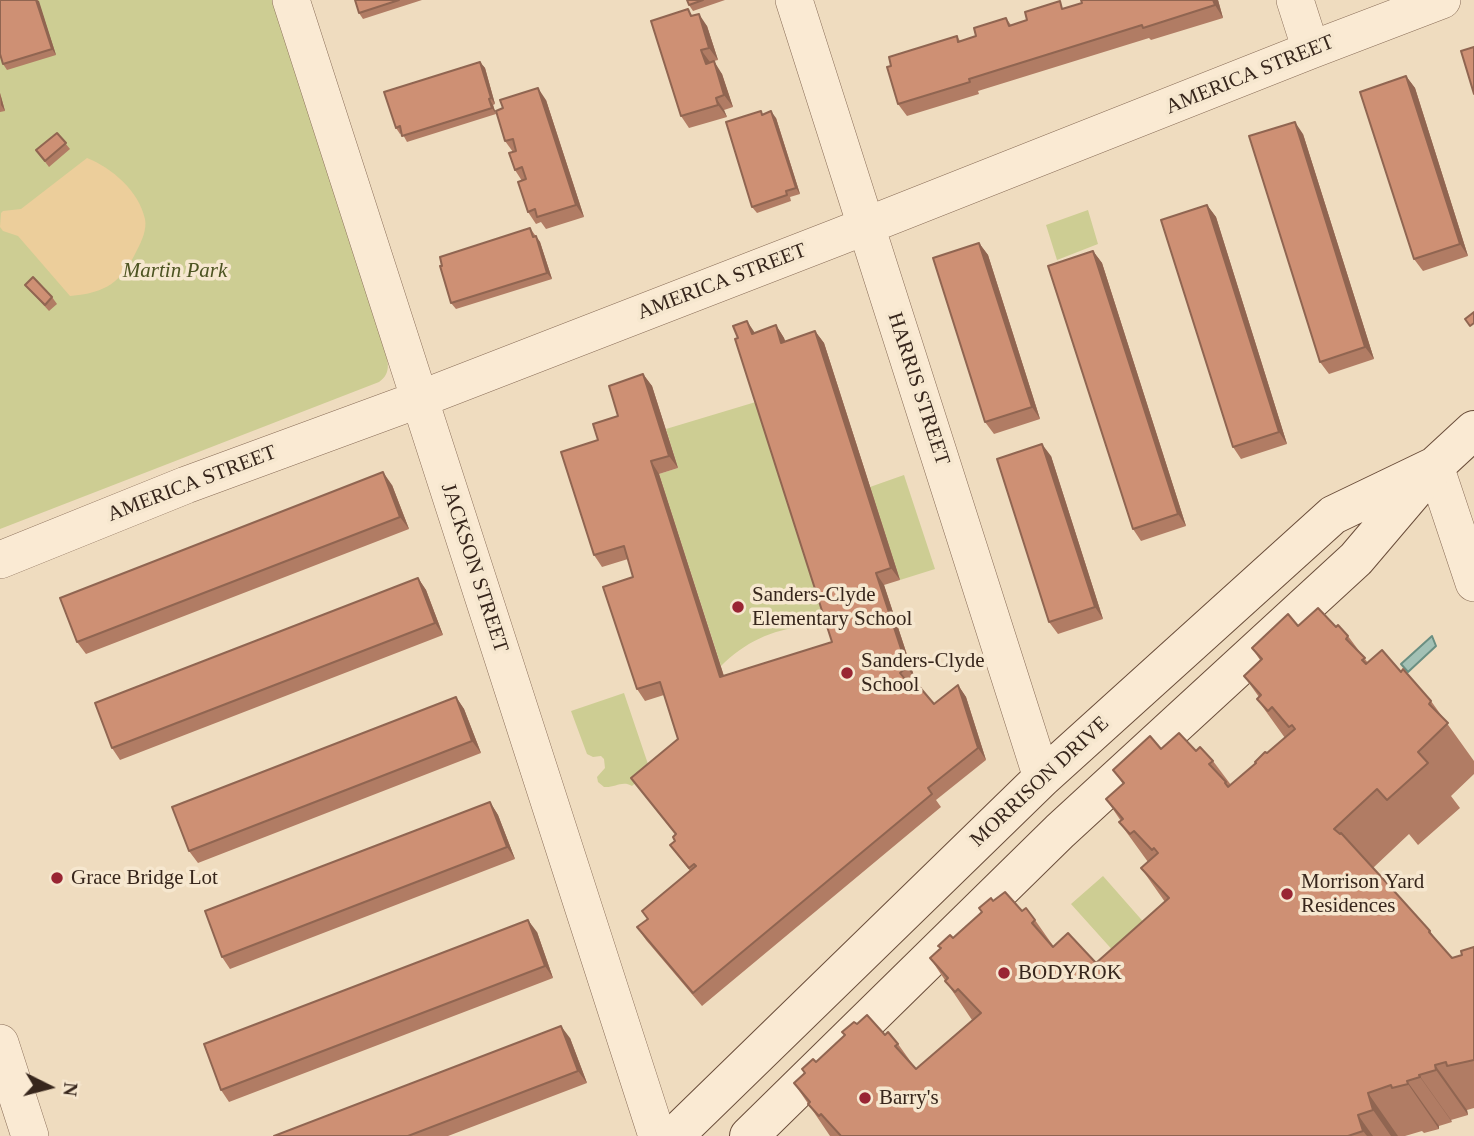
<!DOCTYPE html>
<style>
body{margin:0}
#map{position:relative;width:1474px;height:1136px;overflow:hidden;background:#efdcbf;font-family:Georgia,serif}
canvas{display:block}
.north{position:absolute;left:14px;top:1052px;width:70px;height:70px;-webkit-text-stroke:5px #f6e7cf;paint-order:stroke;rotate:96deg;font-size:19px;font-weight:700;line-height:28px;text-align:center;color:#37261c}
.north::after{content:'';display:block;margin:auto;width:24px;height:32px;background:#37261c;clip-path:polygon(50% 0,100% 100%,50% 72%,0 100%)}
</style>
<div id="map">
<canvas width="1474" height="1136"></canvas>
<div class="north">N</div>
</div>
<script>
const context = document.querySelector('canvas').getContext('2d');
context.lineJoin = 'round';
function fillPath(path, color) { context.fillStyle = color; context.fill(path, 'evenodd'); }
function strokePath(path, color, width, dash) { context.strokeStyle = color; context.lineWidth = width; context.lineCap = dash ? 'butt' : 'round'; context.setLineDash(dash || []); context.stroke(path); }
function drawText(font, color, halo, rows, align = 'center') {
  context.font = font + ' Georgia,serif'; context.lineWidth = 7; context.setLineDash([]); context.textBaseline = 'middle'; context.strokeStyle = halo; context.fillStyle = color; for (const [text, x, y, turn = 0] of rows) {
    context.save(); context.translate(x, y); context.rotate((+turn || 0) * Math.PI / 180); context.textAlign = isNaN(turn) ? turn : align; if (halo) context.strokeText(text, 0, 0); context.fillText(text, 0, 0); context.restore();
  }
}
const green = new Path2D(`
 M0,0H272L384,348C388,361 392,373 379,382L0,529Z
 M1088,210L1098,244L1057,260L1046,225Z
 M759,401L832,627C823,629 814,626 804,627C772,629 744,643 721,666L659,474L678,468L666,429Z
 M904,475L935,569L900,580L870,487Z
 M624,693L650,770L632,786C622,780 615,788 604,787L598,782L597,777L605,768L604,759L601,756L593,757L587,754L571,711Z
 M1103,876L1147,926L1116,954L1071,904Z`);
const sand = new Path2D(`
 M87,158C112,168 139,191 145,219C147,229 142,241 137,250C122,282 106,293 70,296L18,236L3,231L0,227L1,213L3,211L21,209Z`);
const water = new Path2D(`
 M1432,636L1436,646L1408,672L1401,664Z`);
const minor = new Path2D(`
 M291,0L657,1136
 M794,0L1042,778
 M1295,0L1311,50
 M1435,466L1474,583
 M0,560L186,485L420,399L838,237L1311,50L1442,0
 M0,1043L30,1136`);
const secondary = new Path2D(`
 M674,1136L1042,778L1333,515L1435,466
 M749,1136L1060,831L1356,559L1435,466L1474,430`);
const wall = new Path2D(`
 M0,0H38L56,55L7,70L3,64Z
 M355,0H422L363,19L359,13Z
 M687,0H725L693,11L689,5Z
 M1218,0L1223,18L1151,40L1149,38L978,91L979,94L907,116L898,104L957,36L960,41L976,36L1006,18L1011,25L1065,8Z
 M693,16L707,26L718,60L710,62L722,74L733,107L724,110L727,117L689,128L681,116Z
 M480,62L485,68L495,104L493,105L496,114L407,142L402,133L400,134L396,128Z
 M1406,76L1415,88L1468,256L1423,271L1414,259Z
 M0,93L5,111L0,112Z
 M546,100L584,217L546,229L541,222L536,224L528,212L522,181L515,170L513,152L505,141Z
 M763,114L776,118L800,194L790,197L791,201L757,213L752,207Z
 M57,133L70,149L49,167L36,150Z
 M1303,134L1374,359L1329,374L1320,362Z
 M1207,205L1216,217L1287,444L1241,459L1233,447Z
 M530,228L540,242L552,279L456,309L451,303Z
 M979,243L988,255L1040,419L994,434L985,422Z
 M1093,251L1102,263L1186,526L1141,541L1133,529Z
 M25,285L52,297L57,304L49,311Z
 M776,325L784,338L785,341L815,331L824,343L900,580L884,585L915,679L909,685L912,688L934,704L958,685L966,697L986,760L936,800L941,807L702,1006L646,940L637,927L647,919L642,911L690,871L670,845L675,841L676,835L631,778L678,739L664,695L645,701L637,689L633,577L628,559L602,567L594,555L598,440L618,416L643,374L652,386L678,468L659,474L724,676L832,642L755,333Z
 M1051,456L1103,619L1058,634L1049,622Z
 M392,485L409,529L86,654L77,642Z
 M418,578L426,590L443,635L120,760L112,748Z
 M1298,626L1336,627L1348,636L1368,663L1401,672L1431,701L1474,761V774L1451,796L1460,808L1418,845L1409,834L1373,868L1430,931L1438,943L1452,958L1462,955L1474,947V1108L1467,1110L1468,1115L1451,1120L1452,1122L1439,1126V1129L1424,1133L1422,1131L1405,1136H830L794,1083L804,1073L802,1069L816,1062L857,1024L885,1035L898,1044L916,1069L972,1020L930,958L941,949L938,946L953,938L982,912L979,908L993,901L1022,911L1035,920L1054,947L1096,963L1165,902L1141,868L1148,862L1119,822L1121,821L1106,799L1123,784L1113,770L1161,749L1196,751L1213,761L1231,785L1285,738L1257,699L1259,697L1244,676L1260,660L1252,648Z
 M456,697L464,709L481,753L198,863L189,851Z
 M490,802L498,815L515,859L230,969L222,957Z
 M537,932L553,978L229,1102L221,1090Z
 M570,1038L587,1083L448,1136H274Z`);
const shadedWall = new Path2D(`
 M36,0L39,1L56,55L52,49Z
 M1213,0H1218L1223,18L1215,5Z
 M699,14L707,26L718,60L709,48Z
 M701,50L710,62L706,64Z
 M714,61L722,74L733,107L724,95Z
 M480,62L485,68L495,104L491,98Z
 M1406,76L1415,88L1468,256L1460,244Z
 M538,88L546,100L584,217L576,205Z
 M0,93L5,111L1,105Z
 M716,98L724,110L727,117L718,105Z
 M489,99L493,105L496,114L492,108Z
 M771,111L776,118L800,194L796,188Z
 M1295,122L1303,134L1374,359L1365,347Z
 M1207,205L1216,217L1287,444L1279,432Z
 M536,236L540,242L552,279L547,273Z
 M979,243L988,255L1040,419L1032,407Z
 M1093,251L1102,263L1186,526L1178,514Z
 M747,321L755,333L752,334Z
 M776,325L784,338L790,355L781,343Z
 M815,331L824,343L900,580L891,568Z
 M643,374L652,386L678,468L669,456Z
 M1042,444L1051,456L1103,619L1095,607Z
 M651,461L659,474L728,689L720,677Z
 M383,472L392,485L409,529L400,517Z
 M876,573L884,585L915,679L907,667Z
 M418,578L426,590L443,635L435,623Z
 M958,685L966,697L986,760L978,748Z
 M456,697L464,709L481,753L472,741Z
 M490,802L498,815L515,859L507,847Z
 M528,920L537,932L553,978L545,966Z
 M561,1026L570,1038L587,1083L578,1071Z
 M1435,1065L1467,1110L1468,1115L1436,1070Z
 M1419,1075L1451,1120L1452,1122L1420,1077Z
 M1407,1081L1439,1126V1129L1408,1084Z
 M1368,1093L1398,1136H1391L1373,1110Z
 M1358,1115L1373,1136H1367L1363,1131Z`);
const building = new Path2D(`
 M0,0H36L52,49L3,64L0,54Z
 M355,0H399L359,13Z
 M687,0H703L689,5Z
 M1081,0H1213L1215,5L1143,28L1142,25L969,79L970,82L898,104L887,67L891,66L889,57L957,36L958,42L976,36L974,28L1006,18L1009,26L1027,20L1025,12L1060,1L1062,9L1082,3Z
 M688,9L691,16L699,14L709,48L701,50L706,64L714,61L724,95L716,98L718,105L681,116L651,21Z
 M1474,47V94L1461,51Z
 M480,62L491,98L489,99L492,108L402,136L400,126L396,128L384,92Z
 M1406,76L1460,244L1414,259L1360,92Z
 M538,88L576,205L537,217L535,209L528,212L518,182L526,179L522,167L515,170L509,153L516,151L513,139L505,141L496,111L503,108L500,100Z
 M761,111L762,115L771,111L796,188L786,191L787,195L752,207L726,122Z
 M1295,122L1365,347L1320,362L1249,136Z
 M57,133L66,143L45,161L36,150Z
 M1207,205L1279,432L1233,447L1161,220Z
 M530,228L533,237L536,236L547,273L451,303L440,266H442L440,257Z
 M979,243L1032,407L985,422L933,258Z
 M1093,251L1178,514L1133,529L1048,266Z
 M33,277L52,297L45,305L25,285Z
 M1474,312V323L1470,326L1465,319Z
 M747,321L752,334L776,325L781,343L815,331L891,568L876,573L907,667L900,673L912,688L917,684L934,704L958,685L978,748L928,788L932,794L693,993L637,927L648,919L642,911L696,866L694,864L689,868L670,845L675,841L673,837L676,834L631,778L678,739L660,682L637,689L603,587L633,577L624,546L594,555L561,452L598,440L593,424L618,416L609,386L643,374L669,456L651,461L720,677L832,642L735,339L738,338L733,326Z
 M1042,444L1095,607L1049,622L997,459Z
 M383,472L400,517L77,642L60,598Z
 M418,578L435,623L112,748L95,703Z
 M1318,608L1336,627L1338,625L1348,636L1346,639L1365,658L1362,660L1366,664L1382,650L1401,672L1403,669L1431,701L1429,704L1448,723L1418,752L1428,763L1387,800L1377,789L1334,829L1340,834L1341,833L1385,881L1430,931L1429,932L1452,958L1462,955L1461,951L1474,947V1060L1447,1066L1446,1062L1435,1065L1436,1070L1419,1075L1420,1077L1407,1081L1408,1084L1392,1088L1391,1085L1368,1093L1373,1110L1358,1115L1363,1131L1348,1136H841L821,1114L819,1116L808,1104L810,1102L794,1083L805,1073L802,1069L813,1059L816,1062L845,1035L842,1032L854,1022L857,1024L867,1015L885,1035L888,1032L898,1044L895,1046L916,1069L981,1013L958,989L955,992L945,981L948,978L930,958L941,948L938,946L950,935L953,938L982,912L979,908L991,898L993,901L1005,892L1022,911L1026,908L1035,920L1032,923L1053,947L1068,933L1096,963L1169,898L1141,868L1158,853L1154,848L1152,850L1134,831L1130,834L1119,822L1123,819L1106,799L1124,783L1113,770L1150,736L1161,749L1179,733L1196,751L1200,747L1213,761L1209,764L1226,782L1225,783L1228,787L1256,763L1255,762L1265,752L1267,753L1295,729L1292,725L1289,727L1272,707L1268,711L1257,699L1261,695L1244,676L1262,659L1252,648L1288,614L1298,626Z
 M456,697L472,741L189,851L172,807Z
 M490,802L507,847L222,957L205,911Z
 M528,920L545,966L221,1090L204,1044Z
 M561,1026L578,1071L408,1136H274Z`);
const markers = [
 [738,607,7,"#992533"],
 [847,673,7,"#992533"],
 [57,878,7,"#992533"],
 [1287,894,7,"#992533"],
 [1004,973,7,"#992533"],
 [865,1098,7,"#992533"]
];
const streetNames = [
 ["AMERICA STREET",1250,75,-22],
 ["AMERICA STREET",722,282,-21],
 ["HARRIS STREET",918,389,72],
 ["AMERICA STREET",192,484,-21],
 ["JACKSON STREET",474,568,72],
 ["MORRISON DRIVE",1040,782,-43]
];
const parkNames = [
 ["Martin Park",175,271]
];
const poiNames = [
 ["Sanders-Clyde",752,595],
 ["Elementary School",752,619],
 ["Sanders-Clyde",861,661],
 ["School",861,685],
 ["Grace Bridge Lot",71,878],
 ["Morrison Yard",1301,882],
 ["Residences",1301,906],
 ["BODYROK",1018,973],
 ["Barry's",879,1098]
];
fillPath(green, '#cdcd93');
fillPath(sand, '#ecce9b');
fillPath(water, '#a3c1b5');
strokePath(water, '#6a8f82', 2);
strokePath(minor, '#886c57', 38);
strokePath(secondary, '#6a4d3a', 40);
strokePath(minor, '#faead3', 37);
strokePath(secondary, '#faead3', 38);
fillPath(wall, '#b17c64');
fillPath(shadedWall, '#906551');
fillPath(building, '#ce9074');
strokePath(building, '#906551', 2);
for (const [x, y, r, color] of markers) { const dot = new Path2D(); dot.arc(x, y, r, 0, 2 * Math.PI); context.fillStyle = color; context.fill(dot); strokePath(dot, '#f6e7cf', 2.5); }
drawText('21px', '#37261c', '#f6e7cf', streetNames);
drawText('italic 21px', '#4d5422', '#f6e7cf', parkNames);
drawText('21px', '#37261c', '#f6e7cf', poiNames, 'left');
</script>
